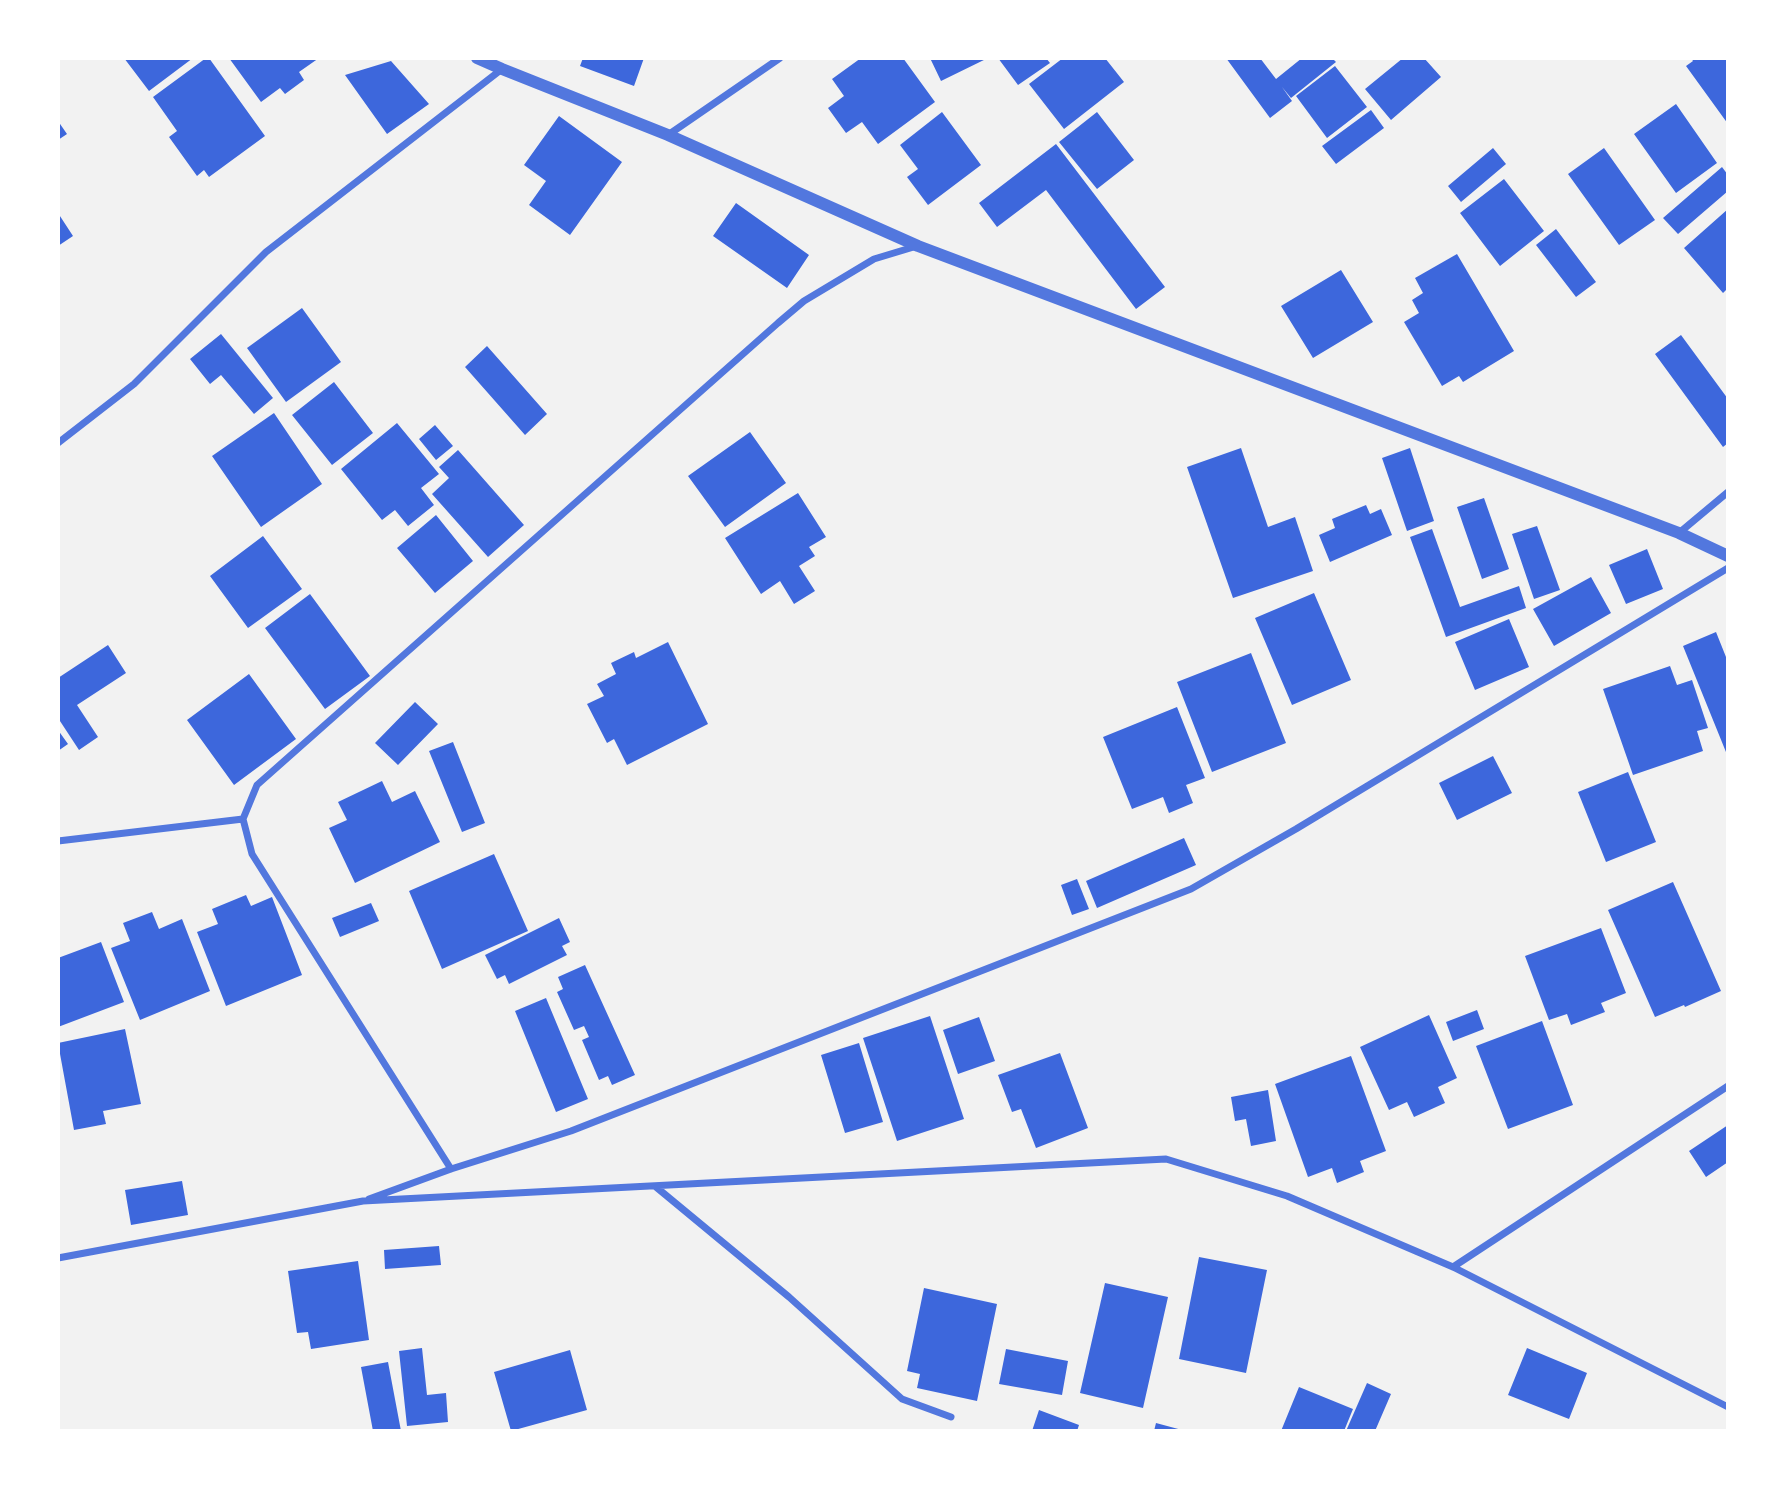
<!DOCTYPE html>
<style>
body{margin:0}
#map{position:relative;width:1786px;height:1489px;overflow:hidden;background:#f2f2f2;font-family:Inter,sans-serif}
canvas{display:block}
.frame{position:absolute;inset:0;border:60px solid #fff;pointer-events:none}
</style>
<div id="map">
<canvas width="1786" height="1489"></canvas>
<div class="frame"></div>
</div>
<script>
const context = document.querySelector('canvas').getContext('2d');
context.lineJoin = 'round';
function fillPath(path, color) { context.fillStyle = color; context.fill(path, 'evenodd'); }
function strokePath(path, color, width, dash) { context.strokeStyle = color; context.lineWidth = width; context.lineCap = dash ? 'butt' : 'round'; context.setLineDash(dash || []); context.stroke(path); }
const building = new Path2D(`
 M124,58H193L149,91Z
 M206,58H209L265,136L209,177L204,170L197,176L169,137L177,131L153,97Z
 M229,58H319L299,72L304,80L285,94L280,88L261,102Z
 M583,58H644L634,86L580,66Z
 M861,58H903L935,102L878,144L862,122L846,133L828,108L844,96L832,79Z
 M930,58H988L941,81Z
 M998,58H1046L1050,63L1018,85Z
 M1063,58H1105L1124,82L1064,129L1029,84Z
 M1226,58H1260L1276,79L1302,58H1332L1336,62L1291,98L1282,87L1292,101L1270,118Z
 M1403,58H1424L1441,77L1391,120L1365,89Z
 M1691,58H1728V124L1686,66L1693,61Z
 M391,61L429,104L387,134L345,75Z
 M1335,66L1367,107L1327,138L1296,96Z
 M1676,104L1717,163L1676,193L1634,134Z
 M1371,110L1384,128L1336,164L1322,146Z
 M942,112L981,165L928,205L907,177L918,169L900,145Z
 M1097,112L1134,160L1097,189L1059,142Z
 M559,116L622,162L570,235L529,205L546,181L524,165Z
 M58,121L67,134L58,140Z
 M1056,144L1165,287L1136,309L1046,190L997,227L979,203Z
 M1493,148L1506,164L1461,202L1448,186Z
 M1604,148L1655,220L1619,245L1568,174Z
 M1722,167L1728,175V191L1678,234L1663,218Z
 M1504,179L1544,231L1500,266L1460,213Z
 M736,203L809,255L787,288L713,236Z
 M1728,209V288L1723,293L1684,248Z
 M58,213L73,236L58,246Z
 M1556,229L1596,282L1576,297L1536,245Z
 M1457,254L1514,351L1463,382L1459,376L1442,386L1404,322L1419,313L1412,300L1423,293L1415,278Z
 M1341,270L1373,322L1313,358L1281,306Z
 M302,308L341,362L286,402L247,348Z
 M221,334L273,398L254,414L221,375L210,384L190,359Z
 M1681,335L1728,399V443L1723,447L1655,354Z
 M487,346L547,414L525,435L465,367Z
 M334,382L373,433L332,465L292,415Z
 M274,413L322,484L261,527L212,456Z
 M397,423L439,474L421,488L434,505L408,526L395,510L382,520L341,469Z
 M435,425L453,446L436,460L419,439Z
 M750,432L786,483L725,527L688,476Z
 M1241,448L1268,527L1295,517L1313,571L1233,598L1187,467Z
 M1410,448L1434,521L1407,531L1382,458Z
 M458,450L524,525L488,557L432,494L449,478L439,467Z
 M798,493L826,537L809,547L815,556L799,566L815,591L794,604L780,581L761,594L725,538Z
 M1484,498L1509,569L1482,579L1457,507Z
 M1366,505L1370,514L1381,509L1392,535L1330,562L1319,535L1335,528L1332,519Z
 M436,515L473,561L435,593L397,548Z
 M1537,526L1560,590L1534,599L1512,534Z
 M1432,529L1460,607L1519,586L1526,608L1446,637L1410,537Z
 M263,536L302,589L248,628L210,576Z
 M1647,549L1663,589L1626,604L1609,565Z
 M1591,577L1611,613L1554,646L1533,609Z
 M1314,593L1351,680L1292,705L1255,618Z
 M310,594L370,676L325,709L265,628Z
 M1509,619L1529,667L1475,690L1455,642Z
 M1716,632L1728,662V757L1683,646Z
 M668,642L708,724L627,765L614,739L607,743L587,704L604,696L597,684L616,674L611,663L634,652L636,658Z
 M108,645L126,673L77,705L98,737L79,750L58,718V678Z
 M1251,653L1286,743L1212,772L1177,682Z
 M1670,666L1677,685L1692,680L1708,728L1697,731L1703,751L1633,775L1603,689Z
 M249,674L296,739L234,785L187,720Z
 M415,702L438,724L398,765L375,743Z
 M1177,707L1205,778L1186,785L1193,803L1169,813L1163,797L1132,809L1103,737Z
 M58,730L68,744L58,751Z
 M453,742L485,823L462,832L429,751Z
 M1493,756L1512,793L1457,820L1439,783Z
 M1628,772L1656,842L1606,862L1578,792Z
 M382,781L392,802L415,791L440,842L355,883L329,828L347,820L338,802Z
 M1184,838L1196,865L1097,908L1086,881Z
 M494,854L528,931L442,969L409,891Z
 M1077,879L1089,909L1072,915L1061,885Z
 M1673,882L1721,991L1685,1007L1684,1005L1655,1017L1608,910Z
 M246,895L251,906L272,897L302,975L226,1006L197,932L218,924L212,909Z
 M371,903L379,921L340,937L332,918Z
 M152,912L159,929L182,919L210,991L140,1020L111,948L130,941L123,923Z
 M559,918L570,942L562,946L567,955L509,984L505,975L497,979L485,955Z
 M1601,928L1626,993L1601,1003L1605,1012L1571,1025L1567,1014L1549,1020L1525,956Z
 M101,942L124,1002L58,1027V958Z
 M585,965L635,1075L612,1085L608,1076L599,1080L582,1040L589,1037L584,1026L574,1030L557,992L563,989L558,977Z
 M546,998L588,1099L556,1112L515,1011Z
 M1477,1010L1484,1029L1453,1041L1446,1022Z
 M1429,1015L1457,1078L1438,1087L1445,1103L1414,1117L1407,1102L1389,1110L1360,1047Z
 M930,1016L964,1119L897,1141L863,1038Z
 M979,1017L995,1061L958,1074L943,1030Z
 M1542,1021L1573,1105L1508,1129L1476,1046Z
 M125,1029L141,1104L103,1111L106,1124L74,1130L58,1043Z
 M859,1043L883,1122L845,1133L821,1055Z
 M1060,1053L1088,1128L1036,1148L1021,1109L1012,1112L998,1075Z
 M1351,1056L1386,1151L1360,1161L1364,1172L1337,1183L1332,1168L1308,1177L1275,1084Z
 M1268,1090L1276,1141L1251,1146L1246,1119L1235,1121L1231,1097Z
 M1728,1125V1162L1706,1177L1689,1151Z
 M182,1181L188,1215L131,1225L125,1190Z
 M439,1246L441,1265L385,1269L384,1250Z
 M1199,1257L1267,1270L1246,1373L1179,1359Z
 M358,1261L369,1340L311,1349L308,1332L297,1333L288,1271Z
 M1105,1283L1168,1297L1143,1408L1080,1393Z
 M924,1288L997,1304L977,1401L917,1388L920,1374L907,1371Z
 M422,1348L427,1395L446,1393L448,1422L407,1426L399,1351Z
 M1527,1348L1587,1373L1569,1419L1508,1395Z
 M1006,1349L1068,1361L1062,1395L999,1384Z
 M570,1350L587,1410L511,1431L494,1372Z
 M388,1362L401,1431H373L361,1367Z
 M1367,1383L1391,1394L1375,1431H1346Z
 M1299,1387L1353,1409L1344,1431H1281Z
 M1039,1410L1079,1425L1077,1431H1032Z
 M1156,1423L1182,1430V1431H1154Z`);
const minor = new Path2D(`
 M668,135L780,58
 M58,443L134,384L266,252L502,69
 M1679,533L1728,492
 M58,841L243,819
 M451,1169L252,854L243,819L257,785L778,323L804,301L874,259L917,246
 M656,1187L789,1297L902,1399L951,1417
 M369,1199L451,1169L571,1131L1191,889L1296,829L1728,568
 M58,1258L363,1201L1166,1159L1287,1196L1453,1267L1728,1407
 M1453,1267L1728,1086`);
const tertiary = new Path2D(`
 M477,58L502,69L668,135L918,246L1679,533L1728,556`);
fillPath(building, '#3d67dc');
strokePath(minor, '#5277de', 7);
strokePath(tertiary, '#5277de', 12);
</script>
